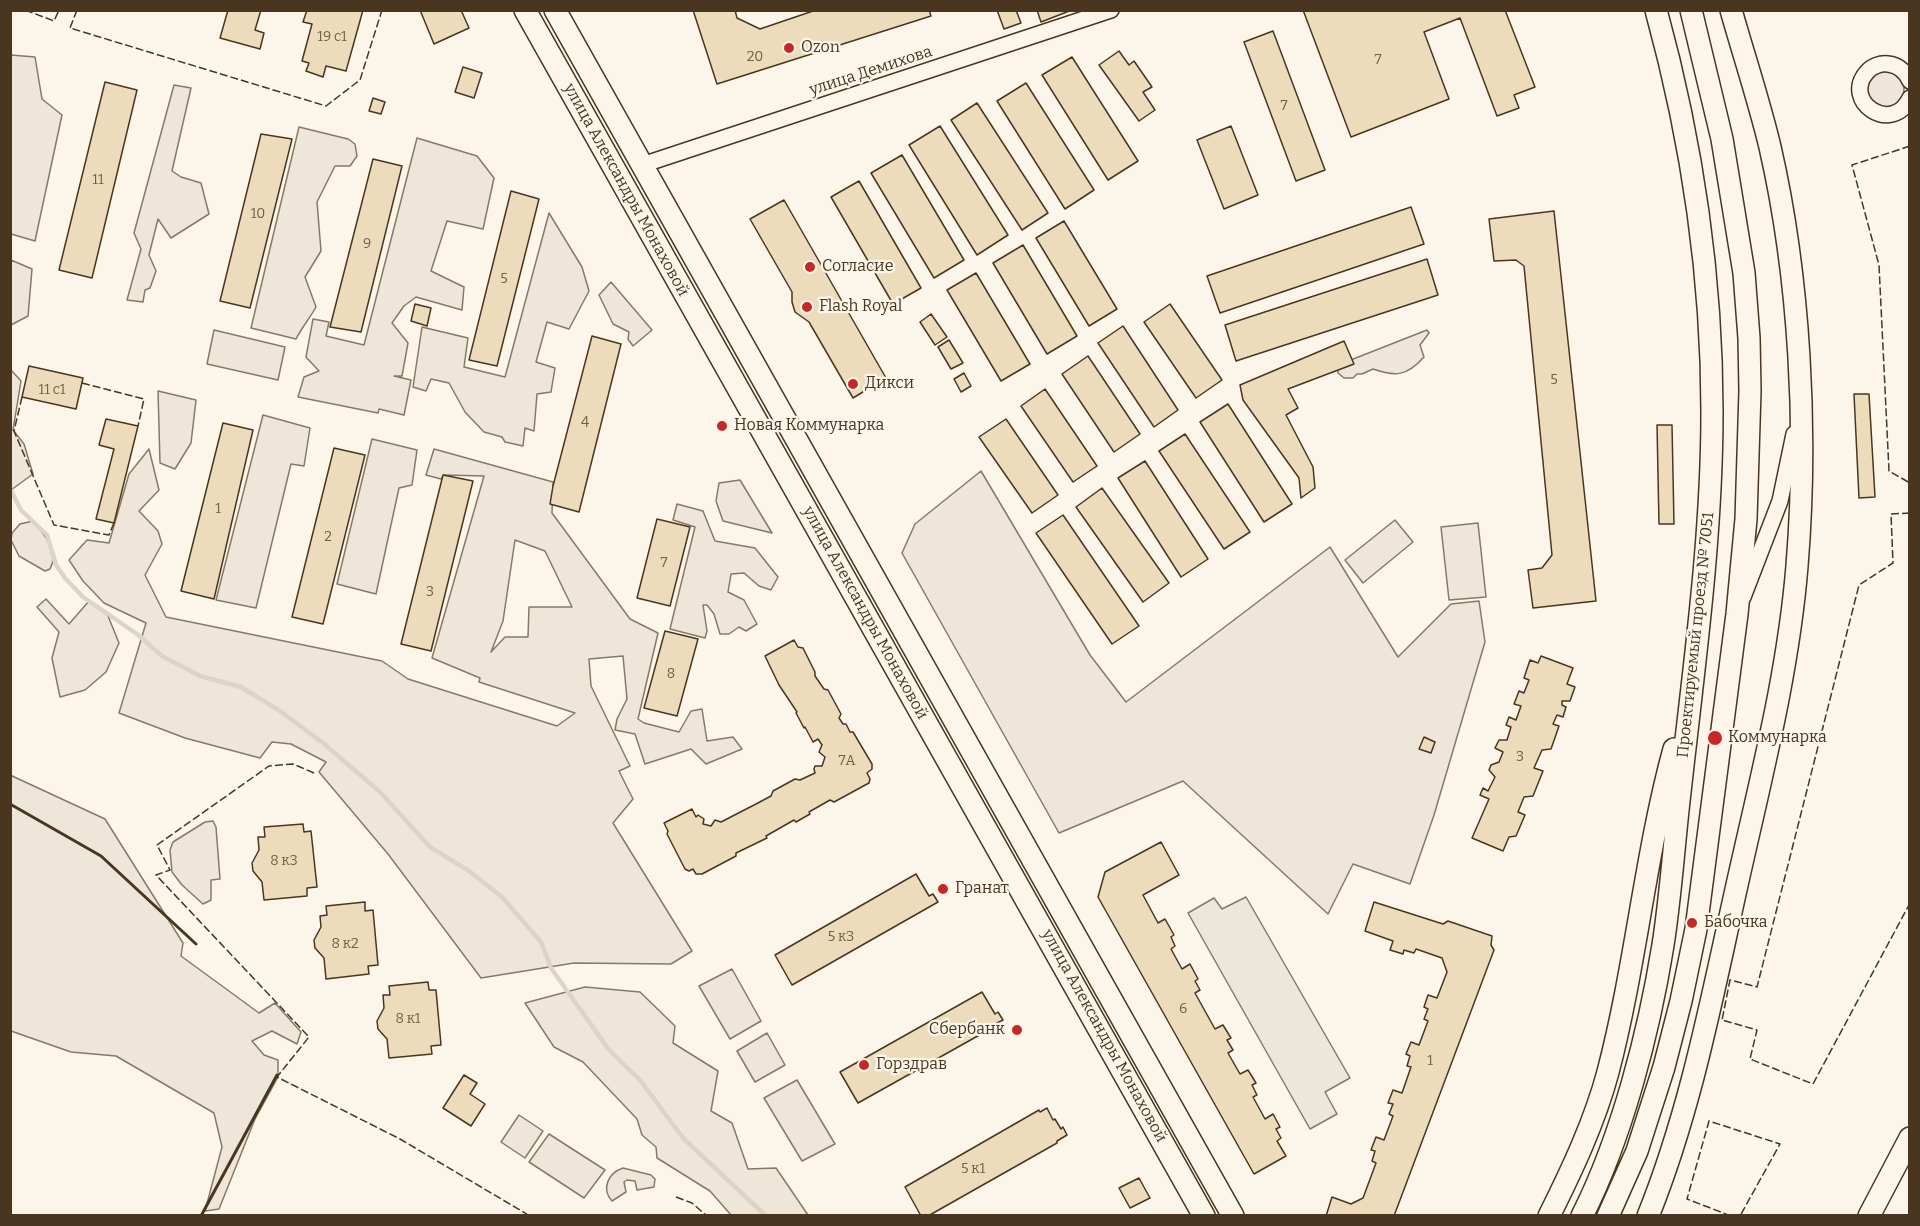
<!DOCTYPE html>
<meta charset="utf-8">
<style>
body{margin:0}
#map{position:relative;width:1920px;height:1226px;overflow:hidden;background:#fbf6e9;font-family:Bitter,serif}
canvas{display:block}
.frame{position:absolute;inset:0;border:12px solid #4a3520;pointer-events:none}
</style>
<div id="map">
<canvas width="1920" height="1226"></canvas>
<div class="frame"></div>
</div>
<script>
const context = document.querySelector('canvas').getContext('2d');
context.lineJoin = 'round';
function fillPath(path, color) { context.fillStyle = color; context.fill(path, 'evenodd'); }
function strokePath(path, color, width, dash) { context.strokeStyle = color; context.lineWidth = width; context.lineCap = dash ? 'butt' : 'round'; context.setLineDash(dash || []); context.stroke(path); }
function drawText(font, color, halo, rows, align = 'center') {
  context.font = font + ' Bitter,serif'; context.lineWidth = 4.5; context.setLineDash([]); context.textBaseline = 'middle'; context.strokeStyle = halo; context.fillStyle = color; for (const [text, x, y, turn = 0] of rows) {
    context.save(); context.translate(x, y); context.rotate((+turn || 0) * Math.PI / 180); context.textAlign = isNaN(turn) ? turn : align; if (halo) context.strokeText(text, 0, 0); context.fillText(text, 0, 0); context.restore();
  }
}
const green = new Path2D(`
 M11,55L35,57L42,99L62,115L35,241L11,234Z
 M1868 89a18 18 0 1 1 36 0a18 18 0 1 1-36 0Z
 M174,85L191,88L172,171L181,177L201,183L209,214L171,238L158,219L149,255L156,271L150,288L145,290L143,302L127,300L141,249L134,233Z
 M299,127L348,139L355,144L357,156L350,166H335L317,202L321,251L305,277L316,307C310,318 302,327 296,339L251,328Z
 M417,138L477,156L494,178L483,229L447,221L431,271L464,287L462,310L416,297L404,306L392,323L408,343L402,376H394L411,380L404,415L379,409L378,413L298,397L304,377L319,371L306,357L313,319L329,322L326,336L364,345Z
 M549,213L582,267L589,291L569,329L547,322L536,362L555,368L551,392L537,394L534,431L525,428L523,446L505,442L502,437L484,432L465,412L449,383L431,379L426,391L413,387L422,327L468,338L464,367L505,377Z
 M11,260L32,269L28,316L11,325Z
 M611,282L652,330L633,346L628,339L629,332L613,324L599,295Z
 M214,330L285,347L278,380L207,364Z
 M1427,330L1429,333L1420,345L1424,357C1407,376 1396,377 1373,369L1362,374H1357L1353,378H1344L1338,373V365Z
 M11,370L21,381L13,430L24,444L33,474L11,490Z
 M158,391L196,400L191,443L175,469L160,463Z
 M263,415L310,428L304,466L291,464L256,608L216,600Z
 M372,439L417,450L412,485L399,488L376,594L337,584Z
 M149,449L159,490L139,511L158,531L162,544L145,575L166,617L382,661L408,679L557,726L575,713L479,682L480,678L432,658L484,476L444,475L441,479L426,475L434,449L553,482L552,513L630,619L658,633L638,719L644,723L679,732L691,711L702,709L707,741L733,737L742,749L706,764L691,749L645,764L635,734L615,730L617,719L627,699L623,656L589,659L591,686L630,766L619,771L633,799L613,823L692,951L671,964L574,963L481,978L388,854L319,772L326,762L291,744L272,742L260,758L185,738L119,713L146,623L104,603L83,581L69,560L87,540L109,543L129,474ZM515,540L545,551L572,607H529L528,637H505L491,652L503,621Z
 M981,471L1090,655L1126,702L1330,547L1398,657L1451,604L1479,601L1485,642L1434,815L1410,884L1353,864L1328,914L1183,781L1059,833L902,553L915,524Z
 M740,480L772,533L723,521L716,501L719,483Z
 M677,504L703,511L715,541L755,548L778,577L771,590L759,586L744,573L731,574L728,592L744,600L757,624L746,631L739,627L729,634H720L714,614L707,605H703L707,631L705,638L670,629L695,527L673,520Z
 M1395,520L1413,542L1363,583L1345,560Z
 M33,521C45,536 60,550 50,569L45,571L19,556L11,540L12,533L20,524Z
 M1478,523L1486,597L1449,600L1441,527Z
 M46,599L69,624L89,601L108,616L119,643L106,672L85,690L60,697L52,658L59,632L37,607Z
 M10,775L105,819L183,943L181,956L259,1013L275,1003L301,1032L297,1044L272,1031L252,1041L264,1055L278,1060V1077L255,1119L219,1209L205,1211L222,1147L214,1113L116,1056L71,1052L11,1031Z
 M213,821L216,827L220,879L211,880V900L203,904L182,885L172,872L170,850L173,842L205,822Z
 M732,969L761,1021L730,1039L699,986Z
 M585,987L640,992L675,1026L673,1043L718,1071L711,1111L732,1123L748,1169L776,1168L808,1215H731L710,1191L657,1158L656,1147L642,1135L637,1119L583,1062L554,1047L525,1003Z
 M767,1033L785,1065L755,1082L737,1051Z
 M797,1080L835,1144L802,1161L764,1098Z
 M519,1115L543,1131L525,1158L501,1142Z
 M549,1134L605,1170L584,1198L529,1162Z
 M623,1168L651,1175L655,1179L654,1187L637,1190L635,1181L627,1180L624,1182L626,1192L612,1201C601,1189 608,1173 623,1168Z`);
const parking = new Path2D(`
 M1246,897L1350,1078L1325,1092L1337,1114L1310,1129L1188,913L1214,898L1222,909Z`);
const stream = new Path2D(`
 M10,489L21,510L47,535L56,565L65,578L83,597L137,634L162,656L200,676L241,687L280,711L323,743L380,792L430,847L469,871L502,897L541,942L551,968L609,1050L640,1080L683,1138L766,1216`);
const building = new Path2D(`
 M228,10H261L255,30L264,33L260,49L220,38Z
 M307,10H363L346,71L326,66L323,77L306,71L309,63L302,61L312,24L303,22Z
 M420,10H461L469,28L434,44Z
 M693,10H735L737,18L760,29L816,10H929L931,16L717,84Z
 M997,10H1016L1021,23L1004,29Z
 M1037,10H1072L1041,22Z
 M1303,10H1505L1535,87L1514,95L1519,108L1497,116L1460,18L1424,32L1449,99L1351,137Z
 M1273,31L1325,170L1296,181L1244,42Z
 M1119,51L1129,65L1134,61L1152,87L1143,92L1155,110L1139,121L1099,65Z
 M1072,57L1138,161L1108,180L1042,75Z
 M463,67L482,73L474,98L455,92Z
 M105,82L137,90L92,278L59,270Z
 M1026,83L1094,190L1065,209L997,101Z
 M373,98L385,102L381,114L369,111Z
 M977,103L1048,213L1022,230L951,120Z
 M940,126L1008,235L977,255L909,145Z
 M1231,126L1258,195L1224,209L1197,140Z
 M261,134L292,139L250,308L220,301Z
 M902,155L964,260L934,278L871,173Z
 M373,159L402,166L361,332L330,327Z
 M859,181L921,288L893,304L831,197Z
 M511,191L539,199L497,366L469,360Z
 M784,200L886,378L853,398L809,322L795,312L792,302V292L750,219Z
 M1411,207L1424,244L1220,313L1207,276Z
 M1554,211L1596,601L1533,608L1528,570L1542,568L1552,555L1524,266L1516,260L1494,261L1489,219Z
 M1064,221L1117,309L1089,326L1036,238Z
 M1023,245L1077,336L1047,354L993,263Z
 M1427,259L1438,295L1236,361L1225,325Z
 M976,273L1030,364L1001,381L947,290Z
 M415,304L431,308L427,326L411,321Z
 M1170,304L1222,380L1196,398L1144,322Z
 M931,314L947,337L935,345L920,322Z
 M1123,326L1178,410L1154,427L1098,343Z
 M592,336L621,344L579,512L550,504L553,486Z
 M949,340L963,363L951,369L938,347Z
 M1344,341L1354,364L1288,389L1298,408L1286,415L1313,467L1315,488L1301,498L1299,478L1243,400L1240,385Z
 M1088,356L1140,434L1114,452L1062,374Z
 M29,366L83,378L76,409L22,397Z
 M964,373L971,386L961,392L954,379Z
 M1045,389L1097,466L1073,482L1021,406Z
 M1854,394H1869L1875,497L1859,498Z
 M1228,404L1292,504L1264,522L1200,422Z
 M106,419L138,426L114,523L96,519L114,449L99,445Z
 M1006,419L1058,495L1032,513L979,437Z
 M223,423L253,430L214,599L181,591Z
 M1657,425H1672L1674,524H1659Z
 M1185,434L1250,532L1224,549L1159,451Z
 M334,448L365,455L323,624L292,617Z
 M1145,461L1208,559L1181,577L1118,478Z
 M443,475L473,481L431,651L401,644Z
 M1102,488L1169,583L1143,602L1076,507Z
 M1063,515L1139,626L1112,644L1036,533Z
 M657,519L690,527L670,606L637,598Z
 M665,631L698,639L677,716L644,708Z
 M794,640L798,647L803,648L815,672V676L824,689L828,690L841,714L839,718L843,724H846L850,732H853L872,764V769L867,773L870,779L869,783L834,802L830,800L809,812L810,814L796,822L794,820L766,836L767,838L736,853V856L702,874H696L693,869L689,871L685,869L667,834L668,831L664,823L692,809L696,817L698,815L704,819L703,824L711,826L715,820L721,822L756,804L771,796L773,791L795,779L800,780L815,773L814,769L815,766H822L825,757L819,752L822,745L818,739L813,742L805,727L804,728L796,713L797,712L779,685L765,656Z
 M1541,656L1573,668L1567,684L1575,687L1570,701H1562V705L1566,707L1563,717L1557,715L1553,724L1559,726L1551,749L1542,750L1534,768L1543,771L1533,796L1524,797L1518,812L1525,815L1516,836L1509,837L1503,851L1472,838L1489,799L1480,795L1483,788L1488,791L1495,777L1489,770L1491,765L1499,762L1503,752L1495,748L1499,740H1507L1511,727L1506,725L1509,717L1516,720L1521,706L1514,704L1519,691L1524,693L1529,680L1524,678L1530,660L1538,663Z
 M1424,737L1435,742L1431,753L1419,749Z
 M303,824L304,832L311,831L317,887L307,888V896L264,900L262,882L253,871L252,863L259,850L258,837H265L264,827Z
 M1161,842L1179,875L1143,895L1158,923L1165,919L1174,935L1171,937L1175,946L1171,949L1182,969L1190,964L1198,979L1195,981L1200,990L1195,993L1215,1029L1223,1025L1231,1038L1227,1040L1233,1050L1228,1053L1240,1074L1248,1070L1256,1083L1252,1085L1257,1095L1253,1097L1265,1119L1273,1114L1280,1127L1276,1129L1281,1138L1277,1141L1286,1156L1254,1174L1098,897L1105,872Z
 M916,874L929,896L933,894L938,902L792,985L775,955Z
 M365,902V911L373,910L378,965L368,966L369,974L326,979L324,958L315,948L314,940L321,927L320,916L327,915L326,906Z
 M1374,902L1443,924L1448,921L1492,936L1491,945L1494,950L1394,1216H1326L1332,1197L1351,1204L1363,1198L1376,1163L1372,1161L1375,1151L1371,1150L1376,1137L1384,1140L1393,1116L1389,1114L1393,1104L1388,1103L1393,1090L1402,1093L1411,1067L1407,1066L1410,1056L1406,1054L1411,1042L1419,1045L1428,1021L1424,1019L1428,1009L1424,1007L1428,995L1437,998L1447,972L1442,958L1416,949L1414,953L1404,950L1403,954L1390,950L1393,941L1365,931Z
 M428,982L429,990H436L441,1045L431,1046L432,1054L389,1058L387,1039L378,1029L377,1021L384,1008L383,995H390L389,986Z
 M982,992L995,1014L998,1012L1003,1020L991,1026L992,1028L858,1103L840,1072Z
 M464,1075L477,1083L470,1094L485,1104L471,1126L443,1108Z
 M1047,1108L1053,1120L1055,1119L1061,1129L1063,1127L1067,1135L1057,1141V1143L928,1216H921L905,1187L1039,1110L1040,1112Z
 M1139,1178L1150,1198L1130,1208L1119,1188Z`);
const street = new Path2D(`
 M1910,81C1906,72 1898,65 1888,64C1881,63 1872,66 1867,72C1841,101 1892,136 1910,98
 M642,165L1111,10
 M1743,597L1780,501L1794,434`);
const secondary = new Path2D(`
 M525,10L1204,1216
 M555,10L1233,1216
 M1549,1216C1572,1170 1595,1121 1608,1072C1636,965 1645,855 1674,749
 M1582,1216C1622,1137 1649,1032 1663,945C1671,894 1674,843 1680,792C1694,666 1712,539 1712,412C1712,276 1692,141 1656,10
 M1608,1216L1637,1151L1664,1067L1681,1001L1696,929L1737,614L1746,519L1750,391L1749,338L1744,273L1722,139L1691,10
 M1648,1216C1690,1112 1711,1002 1735,894C1759,785 1788,677 1797,566C1808,432 1800,278 1770,147C1759,101 1744,56 1731,10
 M1869,1216L1910,1138`);
const fence = new Path2D(`
 M25,10L54,21L59,10
 M77,10L70,28L326,106L360,80L382,10
 M1910,146L1852,165L1879,265L1889,471L1910,483
 M82,383L144,399L138,426
 M22,397L14,431L54,525L109,535L114,523
 M1910,513L1891,514L1893,563L1859,585L1757,987L1730,980L1722,1020L1757,1030L1750,1059L1813,1084L1910,903
 M314,773L293,764L269,766L157,845L170,870L156,875L309,1037L277,1077L400,1139L530,1216
 M676,1197L692,1203L707,1216
 M1731,1216L1687,1199L1709,1121L1780,1144L1740,1216`);
const wall = new Path2D(`
 M10,804L101,856L196,944
 M201,1216L277,1075`);
const markers = [
 [789,48,6,"#c62828"],
 [810,267,6,"#c62828"],
 [807,307,6,"#c62828"],
 [853,384,6,"#c62828"],
 [722,426,6,"#c62828"],
 [1715,738,8,"#c62828"],
 [943,889,6,"#c62828"],
 [1692,923,6,"#c62828"],
 [1017,1030,6,"#c62828"],
 [864,1065,6,"#c62828"]
];
const numberNames = [
 ["19 с1",332,37],
 ["20",755,57],
 ["7",1378,60],
 ["7",1284,106],
 ["11",98,180],
 ["10",258,214],
 ["9",367,244],
 ["5",504,279],
 ["5",1554,380],
 ["11 с1",52,390],
 ["4",585,423],
 ["1",218,509],
 ["2",328,537],
 ["7",664,563],
 ["3",430,592],
 ["8",671,674],
 ["3",1520,757],
 ["7А",847,761],
 ["8 к3",284,861],
 ["5 к3",841,937],
 ["8 к2",345,944],
 ["6",1183,1009],
 ["8 к1",408,1019],
 ["1",1430,1061],
 ["5 к1",973,1169]
];
const poiNames = [
 ["Ozon",801,48],
 ["Согласие",822,267],
 ["Flash Royal",819,307],
 ["Дикси",865,384],
 ["Новая Коммунарка",734,426],
 ["Коммунарка",1728,738],
 ["Гранат",955,889],
 ["Бабочка",1704,923],
 ["Сбербанк",1005,1030,"right"],
 ["Горздрав",876,1065]
];
const streetNames = [
 ["улица Демихова",871,71,-18],
 ["улица Александры Монаховой",626,190,61],
 ["улица Александры Монаховой",865,613,61],
 ["Проектируемый проезд № 7051",1696,635,-84],
 ["улица Александры Монаховой",1104,1036,61]
];
fillPath(green, '#ede6d9');
strokePath(green, '#887966', 1.5);
fillPath(parking, '#ede7d9');
strokePath(parking, '#887966', 1.5);
strokePath(stream, '#dcd4c6', 4.5);
fillPath(building, '#ecdcbc');
strokePath(building, '#4a3520', 1.5);
strokePath(street, '#4a3520', 18);
strokePath(secondary, '#4a3520', 24);
strokePath(street, '#fbf6e9', 15);
strokePath(secondary, '#fbf6e9', 21);
strokePath(fence, '#4a3520', 1.5, [8, 3]);
strokePath(wall, '#4a3520', 3);
for (const [x, y, r, color] of markers) { const dot = new Path2D(); dot.arc(x, y, r, 0, 2 * Math.PI); context.fillStyle = color; context.fill(dot); strokePath(dot, '#fbf6e9', 2); }
drawText('14px', '#725f47', null, numberNames);
drawText('16px', '#4a3520', '#fbf6e9', poiNames, 'left');
drawText('16px', '#4a3520', '#fbf6e9', streetNames);
</script>
